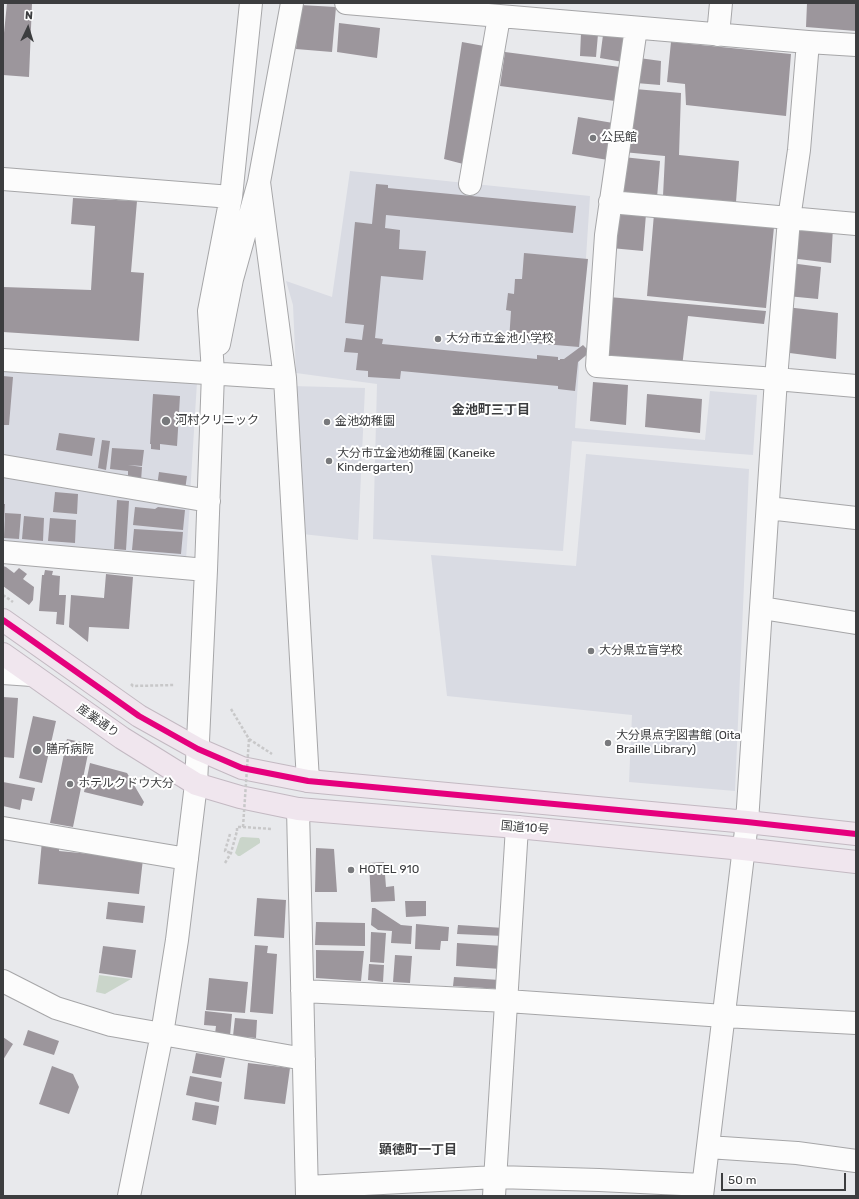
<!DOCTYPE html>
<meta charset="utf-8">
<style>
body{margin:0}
#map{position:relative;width:859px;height:1199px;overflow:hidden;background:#e8e9ec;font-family:Rubik,sans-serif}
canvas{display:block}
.frame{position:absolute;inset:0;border:4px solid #3c3d3f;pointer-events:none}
.north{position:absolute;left:8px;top:8px;width:40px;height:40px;-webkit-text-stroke:3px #fff;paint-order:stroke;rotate:4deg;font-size:11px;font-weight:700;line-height:16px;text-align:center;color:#3c3d3f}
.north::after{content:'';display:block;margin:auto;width:14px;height:18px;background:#3c3d3f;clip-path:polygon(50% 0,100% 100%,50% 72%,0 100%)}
.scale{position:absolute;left:721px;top:1173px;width:125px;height:18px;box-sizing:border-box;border:2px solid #3c3d3f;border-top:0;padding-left:5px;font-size:12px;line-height:14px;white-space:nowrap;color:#3c3d3f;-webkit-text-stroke:3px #fff;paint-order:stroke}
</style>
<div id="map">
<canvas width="859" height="1199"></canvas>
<div class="frame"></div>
<div class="north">N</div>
<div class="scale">50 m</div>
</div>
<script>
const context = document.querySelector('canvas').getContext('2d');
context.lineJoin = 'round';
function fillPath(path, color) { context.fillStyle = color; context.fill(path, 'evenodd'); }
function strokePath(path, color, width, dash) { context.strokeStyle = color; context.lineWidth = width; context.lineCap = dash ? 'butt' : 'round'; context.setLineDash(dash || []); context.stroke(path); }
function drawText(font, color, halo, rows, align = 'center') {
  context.font = font + ' Rubik,"Noto Sans JP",sans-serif'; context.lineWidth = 4; context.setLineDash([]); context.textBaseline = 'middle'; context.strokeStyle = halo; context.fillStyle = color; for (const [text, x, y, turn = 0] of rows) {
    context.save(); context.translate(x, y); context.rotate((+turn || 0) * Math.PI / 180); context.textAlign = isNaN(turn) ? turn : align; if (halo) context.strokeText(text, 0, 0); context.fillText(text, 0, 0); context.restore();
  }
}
const built = new Path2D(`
 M350,171L590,196L575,428L705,440L710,391L757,395L753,455L572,441L563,551L373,539L377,384L296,373L293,305L286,281L332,297Z
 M3,369L197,382L190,495L3,464Z
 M292,386L365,388L358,540L302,534Z
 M586,454L749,469L735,791L629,782L632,715L447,696L431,555L576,566Z
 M3,470L190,502L186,559L3,542Z`);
const green = new Path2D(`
 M242,837L259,838L260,840V843L240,856H238L235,853L240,838Z
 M99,975L131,979L105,994L96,992Z`);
const building = new Path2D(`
 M7,3H32L29,77L3,75V43Z
 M807,3H856V31L806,27Z
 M300,5L336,7L332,52L296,49Z
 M339,23L380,28L377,58L337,52Z
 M581,33L598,34L596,57L580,56Z
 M603,35L626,37L623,62L600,58Z
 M462,42L484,46L467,165L444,159Z
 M671,42L791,54L786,116L686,105L685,84L667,82Z
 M505,52L620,67L615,101L500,86Z
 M639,58L661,61L660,85L636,83Z
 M635,89L681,93L679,155L739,161L736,202L663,196L665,156L623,152Z
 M578,117L613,123L608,160L572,154Z
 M623,157L660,161L657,198L617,195Z
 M376,184L388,185V188L576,206L573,233L386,215L385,228L400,230L399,249L426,251L423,280L381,276L375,338L383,339L382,344L537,359V355L558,357V360H560V359H564L583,345L590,352L578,362L575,391L558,389V386L401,371L400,379L368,377V371L356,370L358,353L344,352L346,338L362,340L364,325L345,323L355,222L372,224Z
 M73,198L137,201L131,272L144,273L139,341L3,332V287L91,290L95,226L71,224Z
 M615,211L646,214L643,251L611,248Z
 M654,214L774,227L766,308L647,296Z
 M793,224L833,228L831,263L790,258Z
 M524,253L588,259L579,347L509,341L511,311L506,310L508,293L514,294L515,279H522Z
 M790,263L821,267L818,299L787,296Z
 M609,297L766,311L764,324L688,316L682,367L604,362Z
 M786,307L838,313L836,359L782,352Z
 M3,376L13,377L9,425H3Z
 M593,382L628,385L626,425L590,421Z
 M153,394L180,396L177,446L160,444V450L151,449V444H150Z
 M647,394L702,399L700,433L645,427Z
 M59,433L95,438L92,456L56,450Z
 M102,440L110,441L106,470L98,468Z
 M112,448L144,450L142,466L128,465L142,467L141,481L128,480V471L110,469Z
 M159,472L187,476L185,490L157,486Z
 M55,492L78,494L77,514L53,512Z
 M117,500L129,501L126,550L114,549Z
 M3,504H5L4,520H3Z
 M135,507L155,509L158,507L185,510L183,530L153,527L154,515L153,527L133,525Z
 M5,513L21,514L19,539L4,538Z
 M24,516L44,518L43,541L22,539Z
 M50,518L76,520L75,543L48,541Z
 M134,529L183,532L181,554L132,550Z
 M3,566L6,567L14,573L19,568L27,574L23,579L34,587L33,600L29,605L3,586Z
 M45,570L53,571L52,575L60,576L59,595H66L64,625L56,624L57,612L39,611L42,575H44Z
 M106,574L133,577L129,629L89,627L88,642L69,627L71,595L104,598Z
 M3,697L18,698L14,758L3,757Z
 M33,716L56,721L42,783L19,778Z
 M67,739L90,744L73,827L50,823Z
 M90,763L127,773L144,802L142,806L84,792Z
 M3,782L35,788L32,801L22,799L20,810L3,806Z
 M42,841L60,842L59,851L143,859L139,894L38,884Z
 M316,848L334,849L337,892H315Z
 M384,862L386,887L394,886L395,901L371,902L369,863Z
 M257,898L286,900L284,938L254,936Z
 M405,901H426V916L406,917Z
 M108,902L145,906L143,923L106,919Z
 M372,908H375L401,925L412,926L411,944L391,943L392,931L378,930L371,925Z
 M316,922L365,923V946L315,945Z
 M416,924L449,927L448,941H441L440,950L415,949Z
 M458,925L504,928V936L457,934Z
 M371,932L386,933L384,963L370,962Z
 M457,943L503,946L501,969L456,966Z
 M255,945L268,946L267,953L277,954L273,1014L250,1012Z
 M103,946L136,950L132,978L99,973Z
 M316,950L364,951L361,981L316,978Z
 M395,955L412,956L410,983L393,982Z
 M369,964L384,965L383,982L368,980Z
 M454,977L500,980V989L453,986Z
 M209,978L248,982L245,1013L206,1010Z
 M205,1011L232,1014L230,1036L215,1034L216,1026L204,1025Z
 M235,1018L257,1020L256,1038L233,1036Z
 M28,1030L59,1041L54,1055L23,1045Z
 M3,1037L13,1044L3,1060Z
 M196,1053L225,1058L221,1078L192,1073Z
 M248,1063L290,1068L285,1104L244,1099Z
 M52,1066L73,1074L79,1087L69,1114L39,1104Z
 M190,1076L222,1082L219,1102L186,1095Z
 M195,1102L219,1106L216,1125L192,1120Z`);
const path = new Path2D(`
 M3,595L13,602
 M131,684L133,686L174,685
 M231,709L249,739L272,754
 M243,827L272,829
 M230,834L225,851L231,853
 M225,863L231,853L237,831`);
const minor = new Path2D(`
 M346,3L808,42L856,45
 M636,28L606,235L597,366L776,379L747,822L702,1196
 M718,35L721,3
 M808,42L799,150L789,219L776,379L856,386
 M3,179L231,197
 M259,182L285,378L308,781
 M470,184L499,17
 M610,202L856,224
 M219,344L232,279L259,182L292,3
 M3,360L285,378
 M3,466L209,501
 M768,508L856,518
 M3,552L206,570
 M762,608L856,623
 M3,673L32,675
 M298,809L307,1196
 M3,828L187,859
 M3,981L56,1008L111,1025L304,1059
 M302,991L507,1001L724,1016L856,1023
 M708,1147L797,1153L856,1161
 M307,1187L496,1177L599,1180L703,1185
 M129,1196L162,1034L177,940L196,784L206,570L213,373L209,311L231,197L251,3
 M494,1196L517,827`);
const highway = new Path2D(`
 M3,620L139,716L198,749L242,768L308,781L747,822L856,834
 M3,654L122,738L196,784L240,797L298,809L517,827L743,849L856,862`);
const pathBridge = new Path2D(`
 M237,831V827H243L249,739`);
const bus1 = new Path2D(`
 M3,620L139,716L198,749L242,768L308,781L747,822L856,834`);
const markers = [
 [593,138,4,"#78797c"],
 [438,339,4,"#78797c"],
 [166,421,5,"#78797c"],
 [327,422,4,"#78797c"],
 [329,461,4,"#78797c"],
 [591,651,4,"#78797c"],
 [608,743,4,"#78797c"],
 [37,750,5,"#78797c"],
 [70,784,4,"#78797c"],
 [351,870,4,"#78797c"]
];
const poiNames = [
 ["公民館",601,138],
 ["大分市立金池小学校",446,339],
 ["河村クリニック",175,421],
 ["金池幼稚園",335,422],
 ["大分市立金池幼稚園 (Kaneike",337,454],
 ["Kindergarten)",337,468],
 ["大分県立盲学校",599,651],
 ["大分県点字図書館 (Oita",616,736],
 ["Braille Library)",616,750],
 ["膳所病院",46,750],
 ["ホテルクドウ大分",78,784],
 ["HOTEL 910",359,870]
];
const streetNames = [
 ["産業通り",98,721,35],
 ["国道10号",525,828,5]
];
const neighbourhoodNames = [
 ["金池町三丁目",491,410],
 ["顕徳町一丁目",418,1150]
];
fillPath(built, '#d9dbe3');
fillPath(green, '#cad5ca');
fillPath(building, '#9c969c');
strokePath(minor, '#a6a6a8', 24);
strokePath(highway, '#c3b9c2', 24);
strokePath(path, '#c8c8c9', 2.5, [3, 2]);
strokePath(minor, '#fcfcfc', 22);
strokePath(highway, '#f0e6ee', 22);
strokePath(pathBridge, '#c8c8c9', 2.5, [3, 2]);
strokePath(bus1, '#e5007d', 6);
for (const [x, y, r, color] of markers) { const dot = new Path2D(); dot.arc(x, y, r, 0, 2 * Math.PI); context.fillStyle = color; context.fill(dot); strokePath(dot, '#fff', 1.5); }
drawText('12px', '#3c3d3f', '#fff', poiNames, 'left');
drawText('12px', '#3c3d3f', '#fff', streetNames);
drawText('bold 13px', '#3c3d3f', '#fff', neighbourhoodNames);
</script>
